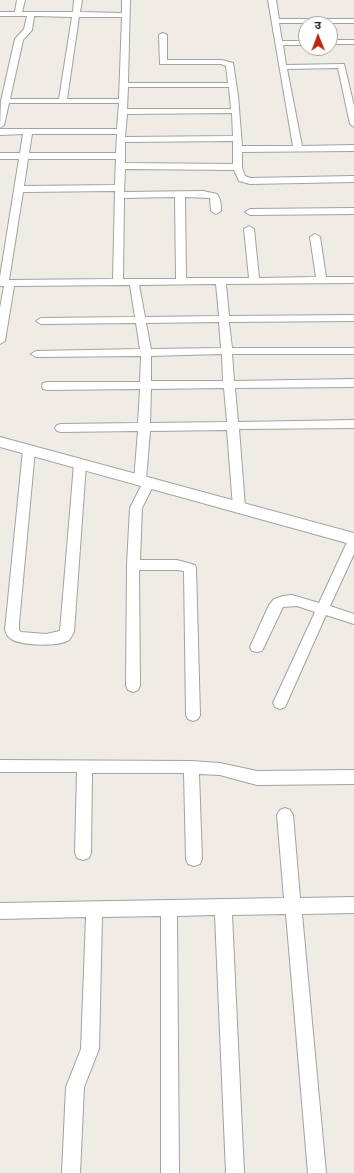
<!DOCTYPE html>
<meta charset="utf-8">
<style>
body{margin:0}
#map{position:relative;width:354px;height:1173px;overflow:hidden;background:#eeece5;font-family:"Titillium Web","Noto Sans Devanagari",sans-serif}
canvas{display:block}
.north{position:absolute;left:298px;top:16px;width:40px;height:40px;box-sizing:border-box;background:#fff;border:1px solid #a5a5a5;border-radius:50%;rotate:359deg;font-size:11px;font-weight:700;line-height:16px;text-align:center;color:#1e1e1e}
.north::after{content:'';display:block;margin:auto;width:14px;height:18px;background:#bd270f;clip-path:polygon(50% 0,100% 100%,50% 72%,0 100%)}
</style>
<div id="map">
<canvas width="354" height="1173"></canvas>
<div class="north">उ</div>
</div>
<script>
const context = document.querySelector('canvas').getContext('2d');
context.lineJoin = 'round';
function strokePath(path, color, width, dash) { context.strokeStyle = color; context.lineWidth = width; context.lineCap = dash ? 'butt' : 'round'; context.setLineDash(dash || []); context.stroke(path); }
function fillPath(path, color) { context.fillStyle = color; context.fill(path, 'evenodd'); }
const minor = new Path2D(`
 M17,0H25L22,12H73L74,0H82L80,12L122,13V0H130L128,83H228L226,66L221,64H160L159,35L163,33L167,35V60H222L233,63L238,96L242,146H293L268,0H276L279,19H354V23H279L282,41H306V45H283L286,65L344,64L354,106V127L350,124L338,68L287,69L302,146L354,145V151L242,152V168L245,176L250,178L354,176V182L250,184L239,181L234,170L125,169L124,192L203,191L217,194C221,200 221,205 221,211L216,214L211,211L210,198L185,197L186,278H249L244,229L249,226L254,229L259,278L316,277L310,237L315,234L320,237L326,277H354V283L226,284L229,316L354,315V321L229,322L232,348H354V354H232L234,381L354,379V387L235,388L238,422L354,420V428L239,429L245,507L243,510L239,511L235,510L233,507L227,430L150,431L146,479H153L155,482L142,508L140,560H177L195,565L196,568L200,715L198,719L193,721L188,719L186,715L184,571L177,570H139L140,686L138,690L133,692L128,690L126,686L127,565L130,508L142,484L136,483L134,480L138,431L61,432L57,431L55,428L57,425L61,424L138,423L140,389L47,390L43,389L42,386L43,383L47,382H140L141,356L36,357L31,354L36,351L140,349L136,323L41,324L36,321L41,318L135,317L130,285L14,286L5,341L0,344V308L4,286H0V277L19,159H0V153H20L23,134L0,135V129H117L119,103H9L4,125L0,128L1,101L15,39L24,29L27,16H0V12H15ZM34,16L72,17L59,99H10L23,40L32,30ZM79,17H122L119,99H67ZM128,87H229L231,109H127ZM232,113L233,136L125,137L127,114ZM32,134H117L116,153H29ZM233,141V164L125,163V142ZM28,159H116L115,185L24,186ZM115,191L113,279L9,280L23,192ZM175,197L176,279H123L124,198ZM216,284L219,316L145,317L139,285ZM219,322L221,348L151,349L146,323ZM222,354L223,381H151V356ZM224,388L227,422L150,423L151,389Z
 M330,40H354V44H330Z
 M354,208V214L250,215L245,212L250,209Z
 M29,446L33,447L35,450L19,623V630L21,632L46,634L60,631L74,464L76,461H84L86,464L74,632C72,635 71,638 69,640C60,647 18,646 10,638C7,636 6,633 5,630L23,450L25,447Z
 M354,535V554L330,606L354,614V624L326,615L285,707L280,709L275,707L273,703L315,612L297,606L283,607L262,651L257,652L252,651L250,647L269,605L274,599L283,596L292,595L319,603L348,540L350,537Z
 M0,760L191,761L220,763L257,771L354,770V784L257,785L220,775L199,774L202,859L200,864L194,866L188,864L186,859L184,773H92L91,853L89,858L83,860L77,858L75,853L77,772H0Z
 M285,808L290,810L293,815L300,898L354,897V913L302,914L326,1173H308L286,914L232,915L244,1173H226L215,915L177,916L179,1173H161V916L102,917L99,1049L84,1087L80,1173H62L66,1087L81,1049L86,917L0,919V903L284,898L277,815L280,810Z`);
const tertiary = new Path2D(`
 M0,437L354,533V545L0,447Z`);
strokePath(minor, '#a2a2a2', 2);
strokePath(tertiary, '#a2a2a2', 2);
fillPath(minor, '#fff');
fillPath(tertiary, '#fff');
</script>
